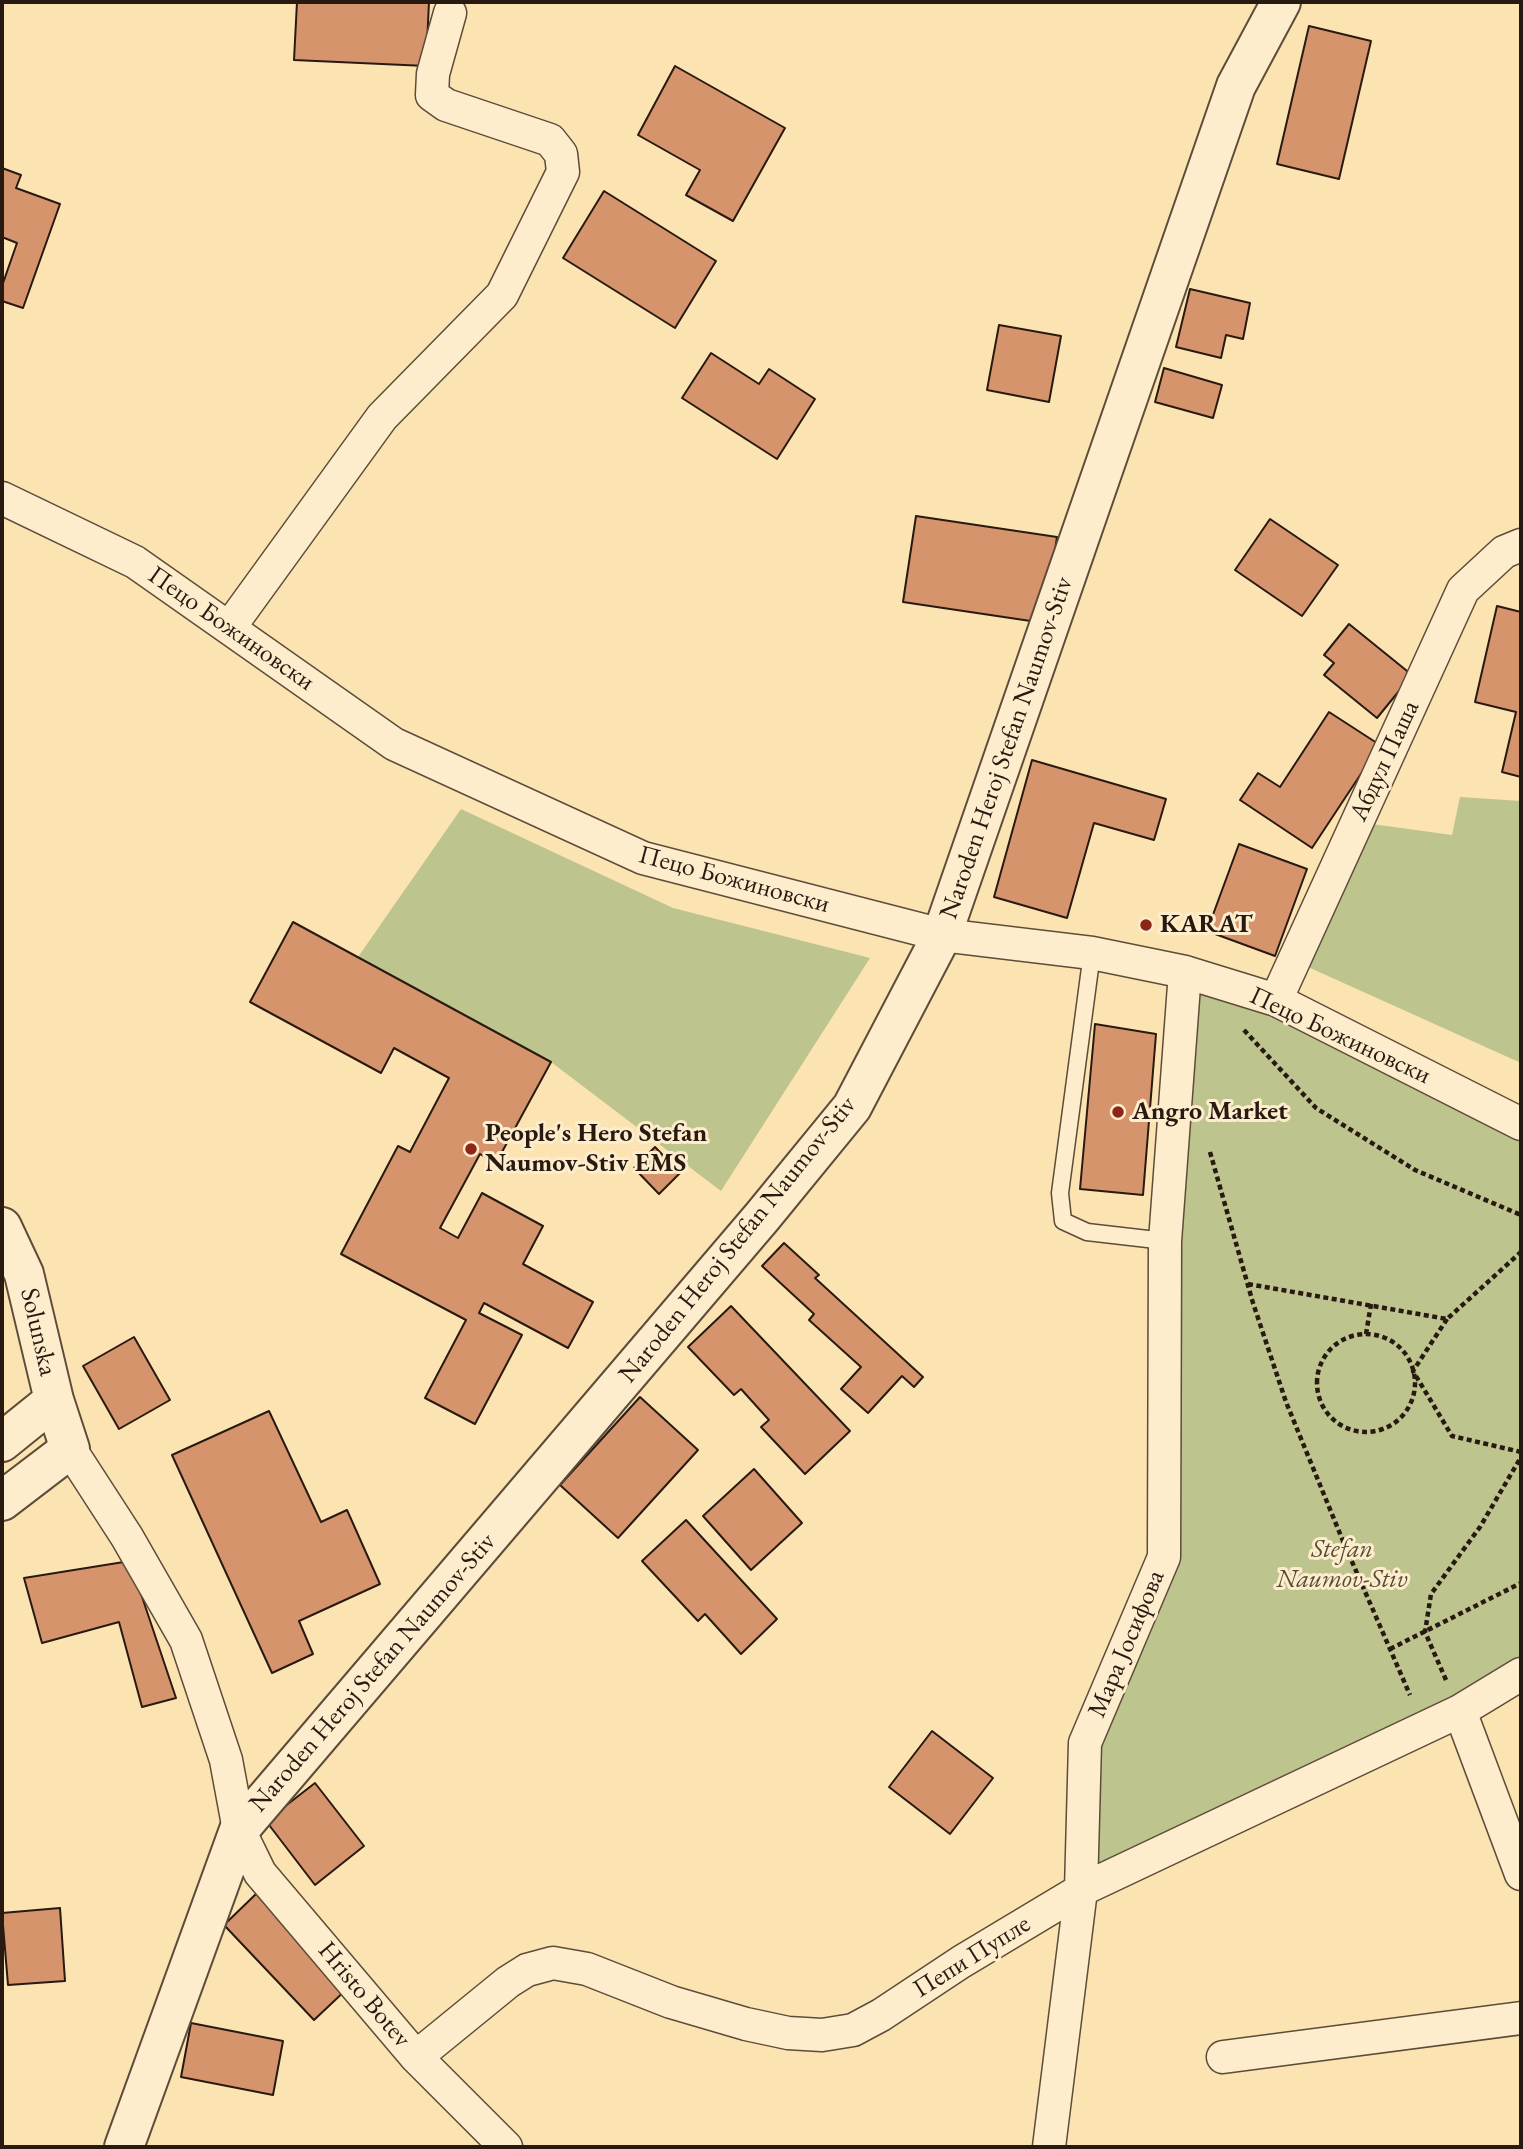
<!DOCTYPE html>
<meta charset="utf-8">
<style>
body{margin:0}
#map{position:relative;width:1523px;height:2149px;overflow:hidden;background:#fce3b2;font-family:"EB Garamond",serif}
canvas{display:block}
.frame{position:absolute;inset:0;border:4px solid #281a11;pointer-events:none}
</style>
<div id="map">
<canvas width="1523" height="2149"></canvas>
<div class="frame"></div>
</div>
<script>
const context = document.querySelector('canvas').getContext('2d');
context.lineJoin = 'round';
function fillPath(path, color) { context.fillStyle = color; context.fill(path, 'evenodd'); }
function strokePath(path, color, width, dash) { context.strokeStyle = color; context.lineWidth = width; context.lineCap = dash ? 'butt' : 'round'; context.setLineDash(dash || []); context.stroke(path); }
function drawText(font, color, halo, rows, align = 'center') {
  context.font = font + ' "EB Garamond",serif'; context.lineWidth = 6; context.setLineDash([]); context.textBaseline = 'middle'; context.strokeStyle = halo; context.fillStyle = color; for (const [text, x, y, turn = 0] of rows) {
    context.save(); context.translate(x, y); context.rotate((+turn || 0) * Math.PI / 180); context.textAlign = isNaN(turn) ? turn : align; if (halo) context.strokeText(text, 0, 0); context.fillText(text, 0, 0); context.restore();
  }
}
const green = new Path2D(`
 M1460,797L1521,801V1063L1308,967L1372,824L1452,835Z
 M461,809L673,908L870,958L721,1191L551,1062L358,957Z
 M1185,972L1521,1124V1674L1081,1890L1085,1743L1164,1557Z`);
const building = new Path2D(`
 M297,2H429L426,66L294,60Z
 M1309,26L1371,41L1339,179L1277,164Z
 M675,66L785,128L733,221L686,195L700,170L638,135Z
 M2,168L21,175L16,188L60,204L23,308L2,301V286L17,243L2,237Z
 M604,191L716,261L675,328L563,258Z
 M1190,289L1250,303L1243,339L1226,335L1221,358L1176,347Z
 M999,325L1061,336L1049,402L987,390Z
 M711,353L759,384L769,369L815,399L777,459L682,398Z
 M1164,368L1222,385L1213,418L1155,402Z
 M916,516L1057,537L1044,623L903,602Z
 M1270,519L1338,565L1302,616L1235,570Z
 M1497,606L1521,612V777L1502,772L1516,712L1475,702Z
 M1349,624L1412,675L1377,718L1324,675L1334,663L1324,655Z
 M1329,712L1380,745L1312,848L1240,800L1258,773L1280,787Z
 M1032,760L1166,799L1154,840L1094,823L1067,918L994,897Z
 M1239,844L1307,869L1275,956L1207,931Z
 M293,922L551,1062L496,1163L480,1154L440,1228L458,1238L482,1193L543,1226L523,1264L593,1302L568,1348L484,1303L479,1313L522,1335L475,1424L425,1398L466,1320L341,1254L398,1146L410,1152L449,1078L394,1048L381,1073L250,1002Z
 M1095,1024L1156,1034L1143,1195L1080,1189Z
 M655,1147L680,1173L659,1194L634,1168Z
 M784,1243L819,1275L815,1278L923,1377L914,1387L902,1376L868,1413L841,1389L861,1367L809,1320L814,1314L762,1266Z
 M731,1306L850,1431L805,1474L761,1427L769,1420L741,1389L734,1395L688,1347Z
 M134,1337L170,1400L119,1429L83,1366Z
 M640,1397L698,1450L618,1538L560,1485Z
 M269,1411L321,1522L347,1510L380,1584L299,1621L313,1654L272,1673L172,1455Z
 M754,1469L802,1523L751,1570L703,1516Z
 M686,1520L777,1619L741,1654L705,1614L698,1621L642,1561Z
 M130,1561L176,1698L142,1707L119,1622L42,1643L24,1578Z
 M932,1731L993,1778L950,1834L889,1787Z
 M315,1783L364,1846L315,1885L266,1821Z
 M258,1892L349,1987L314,2020L224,1925Z
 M60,1908L65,1981L8,1985L2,1913Z
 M191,2023L283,2041L273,2095L181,2077Z`);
const path = new Path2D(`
 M1244,1030L1316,1108L1415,1170L1521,1215
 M1210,1152L1253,1303L1286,1402L1343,1541L1410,1695
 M1248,1284L1447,1319L1521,1252
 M1447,1319L1413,1371L1452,1436L1521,1452
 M1366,1334L1371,1304
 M1317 1383a49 49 0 1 1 98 0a49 49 0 1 1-98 0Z
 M1390,1649L1521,1583
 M1446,1680L1425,1632L1431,1594L1480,1527L1521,1457`);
const service = new Path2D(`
 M1092,953L1060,1193L1063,1221L1087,1232L1165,1241`);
const minor = new Path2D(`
 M2,498L135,562L394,744L643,858L942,935L1092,953L1185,972L1276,1000L1521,1124
 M229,628L382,417L502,295L563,172L561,154L550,140L446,105L432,95L433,74L450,13
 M1276,1000L1463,590L1504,552L1521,545
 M70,1449L127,1537L186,1640L226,1760L239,1830L260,1873L416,2057L506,2147
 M1460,1711L1521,1874
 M416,2057L508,1982L527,1970L553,1963L587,1969L671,2002L746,2024L788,2033L822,2035L853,2030L881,2015L961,1962L1081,1890L1460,1711L1521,1674
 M1223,2057L1521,2018
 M1049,2147L1081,1890L1085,1743L1164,1557L1165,1241L1185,972`);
const tertiary = new Path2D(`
 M2,1227L24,1274L54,1400L70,1449L2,1501
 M2,1442L54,1400
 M124,2147L239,1830L762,1217L852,1107L942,935L1236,86L1281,2`);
const markers = [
 [1146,925,7,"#8f2418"],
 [1118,1112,7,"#8f2418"],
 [471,1149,7,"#8f2418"]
];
const streetNames = [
 ["Пецо Божиновски",231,629,35],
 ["Naroden Heroj Stefan Naumov-Stiv",1007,748,-71],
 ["Абдул Паша",1385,761,-65],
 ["Пецо Божиновски",734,880,15],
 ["Пецо Божиновски",1340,1036,25],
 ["Naroden Heroj Stefan Naumov-Stiv",738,1240,-51],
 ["Solunska",38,1332,77],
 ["Мара Јосифова",1127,1644,-67],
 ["Naroden Heroj Stefan Naumov-Stiv",373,1673,-49],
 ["Пепи Пупле",972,1957,-32],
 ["Hristo Botev",364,1995,50]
];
const poiNames = [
 ["KARAT",1160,925],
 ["Angro Market",1132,1112],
 ["People's Hero Stefan",485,1134],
 ["Naumov-Stiv EMS",485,1164]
];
const parkNames = [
 ["Stefan",1342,1550],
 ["Naumov-Stiv",1342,1580]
];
fillPath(green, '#bdc48d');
fillPath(building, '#d6946d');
strokePath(building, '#281a11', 2);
strokePath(service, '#5d4c39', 19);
strokePath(minor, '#5d4c39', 35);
strokePath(tertiary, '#5d4c39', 42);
strokePath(path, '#281a11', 4.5, [5, 3.5]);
strokePath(service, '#fdedcd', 16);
strokePath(minor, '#fdedcd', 32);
strokePath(tertiary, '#fdedcd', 38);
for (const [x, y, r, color] of markers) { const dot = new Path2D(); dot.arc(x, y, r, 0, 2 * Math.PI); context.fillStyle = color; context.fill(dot); strokePath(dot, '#fdedcd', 2.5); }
drawText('26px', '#281a11', '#fdedcd', streetNames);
drawText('bold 26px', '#281a11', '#fdedcd', poiNames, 'left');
drawText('italic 26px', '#554d36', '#fdedcd', parkNames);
</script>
